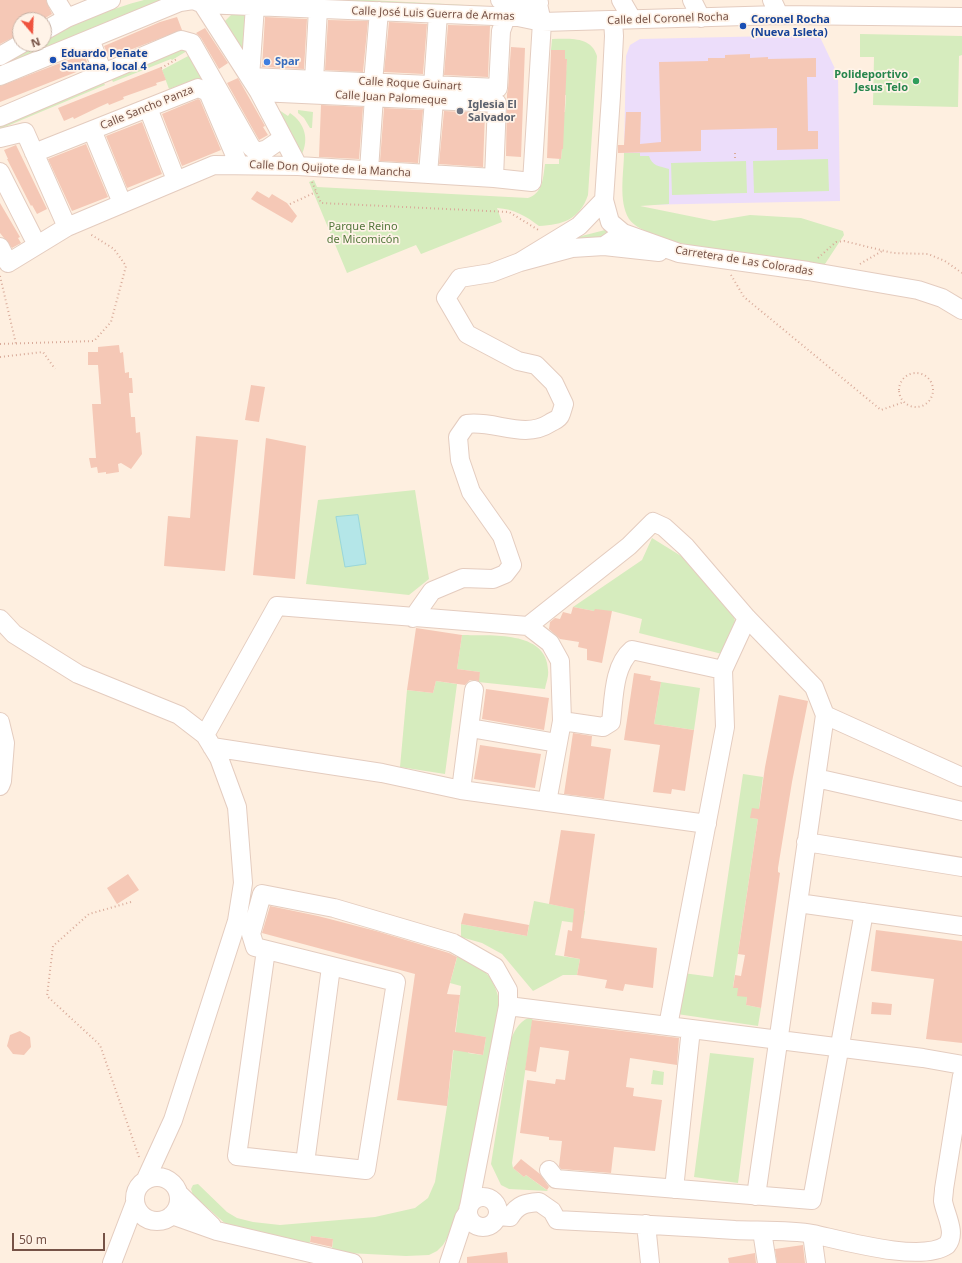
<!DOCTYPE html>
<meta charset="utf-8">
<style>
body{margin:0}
#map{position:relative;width:962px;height:1263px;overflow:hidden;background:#feefe0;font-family:"Noto Sans",sans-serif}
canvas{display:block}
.north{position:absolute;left:12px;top:12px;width:40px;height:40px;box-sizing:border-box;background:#fff3e8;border:1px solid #c8b3a7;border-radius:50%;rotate:161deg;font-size:11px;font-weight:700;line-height:16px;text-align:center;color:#765246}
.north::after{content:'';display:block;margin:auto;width:14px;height:18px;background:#ef523e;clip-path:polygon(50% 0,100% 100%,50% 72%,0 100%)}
.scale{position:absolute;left:12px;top:1233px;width:93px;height:18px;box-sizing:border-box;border:2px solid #765246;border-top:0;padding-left:5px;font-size:12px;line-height:14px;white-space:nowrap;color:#765246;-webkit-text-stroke:3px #fff3e8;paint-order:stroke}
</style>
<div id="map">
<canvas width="962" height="1263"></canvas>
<div class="north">N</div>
<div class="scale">50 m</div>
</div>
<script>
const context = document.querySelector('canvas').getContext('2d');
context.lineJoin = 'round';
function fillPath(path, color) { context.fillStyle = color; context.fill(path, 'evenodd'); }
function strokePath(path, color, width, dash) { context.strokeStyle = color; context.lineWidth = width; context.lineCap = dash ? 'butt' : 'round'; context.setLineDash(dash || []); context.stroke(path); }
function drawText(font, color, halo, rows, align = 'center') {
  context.font = font + ' "Noto Sans",sans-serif'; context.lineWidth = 3.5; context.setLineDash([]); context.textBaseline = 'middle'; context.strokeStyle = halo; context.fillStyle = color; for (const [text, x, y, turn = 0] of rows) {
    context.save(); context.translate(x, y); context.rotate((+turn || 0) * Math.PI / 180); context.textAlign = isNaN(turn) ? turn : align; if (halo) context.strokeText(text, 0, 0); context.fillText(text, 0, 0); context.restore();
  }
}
const education = new Path2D(`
 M819,35L838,75L840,201L637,205L639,153H624L626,56L630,45L640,39Z`);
const green = new Path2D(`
 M144,0H162L15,60L14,57L0,61L34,44H44V39C77,23 109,9 144,0Z
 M294,0H368L523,8L531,15Z
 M232,14L246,15L244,50L240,52L224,22Z
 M860,34L962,36V55L959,56L958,107L873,105L874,57H860Z
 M552,39C569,39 591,36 597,56L588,195C580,219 563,225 539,226C526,216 514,209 497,208L502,222L421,254L416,245L347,273L309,182L314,180L317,187L528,198C543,193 543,178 545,164H559V159H561L562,149H563V112H565L566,95H564L567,60L565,59V50H551Z
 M182,48L187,51L172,60L171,59L113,82L111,78Z
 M190,55L203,79L193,80L169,89L162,70Z
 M103,81L105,85L0,129V123Z
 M279,110L288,116L290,113C305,123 309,139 302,154Z
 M298,110L313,112L312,128H310L304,118L298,113Z
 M624,153H640V156H649C652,166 659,166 669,169V204L640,206L714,221L750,215L801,218L843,231L844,235L823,267C787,261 647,247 629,219C618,201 624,172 624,153Z
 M828,159L829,191L754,193L753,161Z
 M746,161L747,193L672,195L671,163Z
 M605,230H608L612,238L566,240Z
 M415,490L429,579L409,595L306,584L318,500Z
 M652,538L694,564L732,608L736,626L722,654L639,633L642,619L612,611H594L573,607L642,560Z
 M462,635C490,636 547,630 548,670C549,676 546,683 545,689L478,682L480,672L457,669Z
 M436,681L457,684L445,774L400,767L407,690L433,693Z
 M661,682L700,688L694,730L654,724Z
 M743,774L763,777L759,809L751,818L758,819L733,987L738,988L747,997L746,1005L761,1008L758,1026L677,1014L683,973L713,977Z
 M534,901L585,911L583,924L562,921L555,955L580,959L577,975H563L533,991L502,954L482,943L461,937V924L527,936Z
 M458,954C490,974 493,973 502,1011L464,1195L452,1230L443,1245L437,1251L429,1255L406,1256L329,1252L228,1226L193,1195L191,1189L193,1185L198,1184L227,1212L237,1218L253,1222L280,1225L375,1217L415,1208L428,1198L435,1182L447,1106L461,986L450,983ZM472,1035L486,1037L483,1055L468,1053ZM311,1236L333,1239L332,1249L309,1246Z
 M533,1016L512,1163L513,1168L524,1177L526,1175L548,1191L509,1189L501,1185L491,1164L511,1039C516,1028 520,1020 533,1016Z
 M710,1053L754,1058L738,1183L694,1177Z
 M653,1070L664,1072L663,1085L651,1084Z`);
const water = new Path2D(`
 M358,515L366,564L345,567L336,517Z`);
const building = new Path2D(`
 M0,0H46L52,14L42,20H20V34L0,44Z
 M177,17L182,30L109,58L104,46L160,22Z
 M265,17L307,19L304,69L262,67Z
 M328,20L368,21L363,72L325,70Z
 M389,22L427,24L423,74L384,72Z
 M448,25L490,26L488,77L444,75Z
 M205,28L228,63L219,69L201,38L196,33Z
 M511,47L525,48L521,157L506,156L507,94L508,89Z
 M551,50H565V59H567L563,149H562L561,159L547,158Z
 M84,54L89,67L0,102V86Z
 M750,54V58L768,57V59L816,58V77H807L808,131H818V149L777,150V128L701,130V151L618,153V145H624L626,112H641L640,144L661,142L659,62L708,61V58H725V55Z
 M161,67L166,80L156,83L157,85L123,97L124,99L109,105L108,103L99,107L74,119L73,117L64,121L58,108Z
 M238,78L265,126L263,127L268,135L259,140L227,83Z
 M198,99L200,100L221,150L182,166L162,114Z
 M321,105L363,107L359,159L319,157Z
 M384,108L423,110L418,163L380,161Z
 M444,111L485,113L483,167L439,164Z
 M142,122L162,174L127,188L106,136Z
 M86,144L108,197L72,211L48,159Z
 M16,145L47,209L37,214L32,205L31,206L7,159H8L4,150Z
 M257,191L269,198L272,194L287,203L297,216L292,223L259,204L251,199Z
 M0,203L20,237L18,238L21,243L12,248L0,233Z
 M119,345L120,353L123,352L125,373L129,372V378H132L133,393H129L131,417H135L136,433L140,432L142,454L131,469L121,463L118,464L119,472L106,474V472L98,473L97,467L91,468L89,458H96L92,404H101L98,365H88V352H98V347Z
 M251,385L265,387L259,422L245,420Z
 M196,436L238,440L225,571L164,566L168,516L190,518Z
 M266,438L306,446L295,579L253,575Z
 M573,607L594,611L595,609L612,611L602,663L587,660V649L578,647L579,642L560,639L549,629L550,622L555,618L560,619L563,612L571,614Z
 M416,628L462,635L457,669L480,672L479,681L470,680L465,685L436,681L433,693L407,690Z
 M634,673L651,676L650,680L661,682L654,724L694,730L685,791L672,789L671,794L653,792L660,745L624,740Z
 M486,689L549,698L544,730L482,719Z
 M779,695L808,701L792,782L778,868V872L780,873L761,1008L746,1005L747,997L737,996L738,988H733L735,975L741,976L745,955L738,954L758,819L750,818L752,808L759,809L765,767Z
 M573,733L592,736L591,746L611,749L604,799L564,794Z
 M480,745L541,754L535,788L474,779Z
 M561,830L595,834L581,938L657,948L653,988L625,984L623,991L605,988L607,980L577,975L580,959L564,956L568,930L572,931L574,909L549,904Z
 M128,874L139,890L117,904L107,888Z
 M270,906L318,916L376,931L449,953L457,957L447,994L460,995L455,1032L486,1037L483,1055L453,1050L447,1106L397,1100L415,974L262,933Z
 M464,913L529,925L527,936L461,924Z
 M876,930L962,941V1043L926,1039L934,979L871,971Z
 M872,1002L892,1004L891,1015L871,1014Z
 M532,1020L679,1038L677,1065L630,1058L626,1087L634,1088L633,1096L662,1100L655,1151L614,1147L611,1173L561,1169L559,1166L562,1141L549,1140V1137L520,1133L527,1080L555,1084L556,1079L565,1080L569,1051L540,1047L536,1072L525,1070Z
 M20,1031L30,1037L31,1047L24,1055L13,1054L7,1046L10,1035Z
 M521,1159L540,1174L549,1187L547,1190L526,1175L524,1177L513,1168Z
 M311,1236L333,1239L332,1247L310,1242Z
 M803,1245L805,1263H777L775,1249Z
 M507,1252L508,1263H467V1257Z
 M755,1253L756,1263H729L728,1258Z`);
const path = new Path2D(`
 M161,68L177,59
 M735,153V160
 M312,182L321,203L509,212L540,231
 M290,204L316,192
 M818,258L836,242L844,241L893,253L928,254L945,261L962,273
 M860,264L882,251
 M731,275L744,297L881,410L904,402
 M0,276L16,344
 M0,344L94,341L111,322L126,266L114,249L90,234
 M0,357L43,352L55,369
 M899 390a17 17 0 1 1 34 0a17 17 0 1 1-34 0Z
 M131,902L89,914L53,946L47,996L100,1045L139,1157`);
const minor = new Path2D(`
 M56,0L67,18
 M200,0L259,92L298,166
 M500,0L539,3
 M621,0L632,19
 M692,0L701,18
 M772,0L779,15
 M255,6L250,77L498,88L501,31L506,17
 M613,20L614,36L611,96L604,200L610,222L623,233L679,253L808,271L918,290L942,298L962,310
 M44,31L67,18L111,0
 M90,39L103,73
 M0,56L21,44
 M0,76L180,2L193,0L203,4L518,17L542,22L779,15L962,17
 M314,80L318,9
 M373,83L379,11
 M433,86L438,14
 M259,92L497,103L494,178
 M148,108L176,180
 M0,117L181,40L192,43L251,147L257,152L267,149L283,138
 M92,130L122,203
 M0,138L25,132L67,227
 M34,153L198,88L208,92L239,165
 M369,170L374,97
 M0,172L37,245
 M428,174L434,100
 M604,200L579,226L520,262L572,248L604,246L623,233
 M604,246L659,252
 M0,247L8,263L67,227L214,165L298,166L494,178L532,182L542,22L537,0
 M413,618L432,591L463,578L493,579L505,574L512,565L502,536L471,492L460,460L458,437L467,424C495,420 524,440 550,423C553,421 559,419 560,416C562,412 563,407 564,404L554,383L536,365L518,361L467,334L446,298L460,278L491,273L520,262
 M0,619L14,634L78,674L179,715L205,735L219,758L237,807L243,883L237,921L173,1120L146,1179
 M528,626L629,546L653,522L664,527L686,547L747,618L814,687L825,715L756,1196
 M825,715L962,777
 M562,721L603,727L611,722C614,699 613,666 632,650L723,670
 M0,722L5,743L2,781L0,786
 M470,728L557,743
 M205,735L277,606L528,626L550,643L560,661L562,721L547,802
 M212,747L382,773L461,790L707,824
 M816,778L962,811
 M461,790L474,690
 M806,842L962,867
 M798,903L962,926
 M266,950L237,1156L366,1170L396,982L255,947L251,934L262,894L334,908L453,943L495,967L508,990V1006L469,1207
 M508,1006L923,1058L962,1065
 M668,1026L725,727L723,670L747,618
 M305,1163L331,967
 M549,1170L556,1179L812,1200L864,912
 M135 1199a22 22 0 1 1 44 0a22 22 0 1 1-44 0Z
 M674,1189L691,1029
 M179,1194L212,1226
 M468 1212a15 15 0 1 1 30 0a15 15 0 1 1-30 0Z
 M172,1215L217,1231L353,1263
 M498,1216L510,1217C518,1204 526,1203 539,1202L552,1211L557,1220C616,1223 675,1226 735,1230C758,1231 792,1230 813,1234C845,1241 921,1263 947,1245C957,1233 945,1214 943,1201C943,1197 944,1193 944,1189L962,1076
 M646,1224L650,1263
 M762,1231L767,1263
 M812,1234L816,1263
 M112,1263L135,1203
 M449,1263L464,1218L468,1212`);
const markers = [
 [743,26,4,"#1a4fb4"],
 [53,60,4,"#1a4fb4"],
 [267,62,4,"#3f7fe0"],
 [916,81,4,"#2e9e5b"],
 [460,111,4,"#6b7280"]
];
const streetNames = [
 ["Calle José Luis Guerra de Armas",433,14,2],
 ["Calle del Coronel Rocha",668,19,-2],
 ["Calle Roque Guinart",410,84,3],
 ["Calle Juan Palomeque",391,98,3],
 ["Calle Sancho Panza",147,108,-22],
 ["Calle Don Quijote de la Mancha",330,169,3],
 ["Carretera de Las Coloradas",744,261,9]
];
const transitNames = [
 ["Coronel Rocha",751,20],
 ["(Nueva Isleta)",751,33],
 ["Eduardo Peñate",61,54],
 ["Santana, local 4",61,67]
];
const shopNames = [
 ["Spar",275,62]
];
const leisureNames = [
 ["Polideportivo",908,75],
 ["Jesus Telo",908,88]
];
const worshipNames = [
 ["Iglesia El",468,105],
 ["Salvador",468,118]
];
const parkNames = [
 ["Parque Reino",363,227],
 ["de Micomicón",363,240]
];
fillPath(education, '#ecddfa');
fillPath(green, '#d6ecbe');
fillPath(water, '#b4e6e8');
strokePath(water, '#9ad7da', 1);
fillPath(building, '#f5c8b6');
strokePath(minor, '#e4ccbf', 20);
strokePath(path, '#d9ab9a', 2, [1, 3]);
strokePath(minor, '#fff', 18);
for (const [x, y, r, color] of markers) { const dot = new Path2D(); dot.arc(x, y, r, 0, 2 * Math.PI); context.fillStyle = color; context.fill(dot); strokePath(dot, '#fff3e8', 1.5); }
drawText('11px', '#765246', '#fff3e8', streetNames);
drawText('bold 11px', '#164399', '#fff3e8', transitNames, 'left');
drawText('bold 11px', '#366cbe', '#fff3e8', shopNames, 'left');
drawText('bold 11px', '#27864d', '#fff3e8', leisureNames, 'right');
drawText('bold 11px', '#5b616d', '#fff3e8', worshipNames, 'left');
drawText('11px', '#53773b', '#fff3e8', parkNames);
</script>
